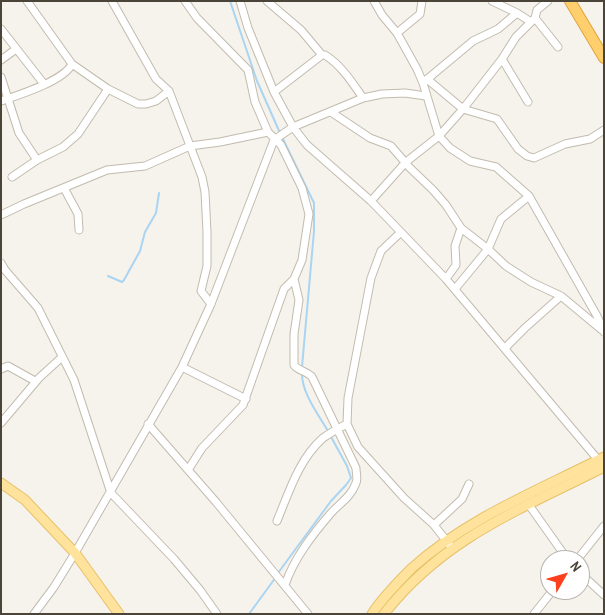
<!DOCTYPE html>
<style>
body{margin:0}
#map{position:relative;width:605px;height:615px;overflow:hidden;background:#f6f3ec;font-family:"Archivo Narrow",sans-serif}
canvas{display:block}
.frame{position:absolute;inset:0;border:2px solid #4b4439;pointer-events:none}
.north{position:absolute;left:540px;top:550px;width:50px;height:50px;box-sizing:border-box;background:#fff;border:1px solid #b7b4b0;border-radius:50%;rotate:52deg;font-size:14px;font-weight:700;line-height:20px;text-align:center;color:#4b4439}
.north::after{content:'';display:block;margin:auto;width:18px;height:22px;background:#fc3f1d;clip-path:polygon(50% 0,100% 100%,50% 72%,0 100%)}
</style>
<div id="map">
<canvas width="605" height="615"></canvas>
<div class="frame"></div>
<div class="north">N</div>
</div>
<script>
const context = document.querySelector('canvas').getContext('2d');
context.lineJoin = 'round';
function strokePath(path, color, width, dash) { context.strokeStyle = color; context.lineWidth = width; context.lineCap = dash ? 'butt' : 'round'; context.setLineDash(dash || []); context.stroke(path); }
const stream = new Path2D(`
 M230,1L257,81L280,133
 M282,137L314,203V231L302,367
 M108,276L122,282L124,280L140,251L145,232L156,213L159,193
 M302,372C301,392 318,414 328,431
 M278,573L331,501L346,485L351,478L347,466L330,435
 M249,614L276,577`);
const minor = new Path2D(`
 M27,1L72,64L108,89L138,104H146L156,101L169,91
 M112,1L156,79L169,91L202,177L205,192L207,232V266L201,291L211,304
 M185,1L197,18L248,70L255,102L268,132L281,145L302,188L309,214L302,260L294,279L284,289L243,405L202,448L188,470
 M240,1L248,28L274,92L293,127L307,145L371,201L446,279L600,462
 M267,1L301,30L322,55H325C341,65 352,82 363,98
 M374,1L382,15L397,33L417,69L423,83L439,136L450,148L470,161L496,167L529,196L597,316L604,332
 M492,1L517,13
 M535,18L558,47
 M1,29L44,84
 M397,33L420,14L422,1
 M502,59L528,102
 M1,60L16,49
 M1,77L19,133L37,160
 M427,79L463,109L497,119L518,149L527,156L534,158L565,144L590,139L604,130
 M425,81L473,41L498,29L517,13L531,22
 M274,92L322,55
 M1,101C19,95 64,81 72,64
 M331,112L370,138L391,146L410,168L433,190L446,205L461,228L488,249L506,266L531,282L561,296L602,330
 M12,177L37,160L63,147L78,134L108,89
 M64,188L78,214L79,230
 M371,201L406,162L439,136L463,109L502,59L516,37L535,18L537,10L548,1
 M1,215L24,204L107,170L145,166L190,146L220,142L268,132
 M401,232L381,251L371,278L348,398L347,424L358,447L404,498L434,525L452,548
 M1,263L5,270L38,308L74,380L111,493L174,559L200,590L217,614
 M446,279L456,265L455,246L461,228
 M455,289L488,249L501,219L529,196
 M505,348L525,328L561,296
 M182,367L246,399
 M1,369L8,366L35,381
 M1,423L39,378L62,357
 M148,424L216,502L308,614
 M529,505L568,560
 M277,521C289,492 299,459 323,438C330,433 339,428 347,424
 M434,525L462,499L469,484
 M577,560L604,526
 M580,573L604,595
 M285,585C294,558 313,534 331,513C340,503 351,497 356,483C358,479 356,473 356,468L312,377C307,371 298,371 294,365V334L299,300L294,279
 M34,614L54,587L75,553L182,367L211,304L274,140L293,127L363,98L382,94L405,93L426,96
 M534,614L553,590`);
const major = new Path2D(`
 M1,483L25,500L75,553L119,614
 M372,614C383,597 398,582 412,568C468,518 537,491 604,457
 M384,614C443,538 521,509 604,467`);
const highway = new Path2D(`
 M570,1L604,58`);
strokePath(stream, '#a9d4f2', 2);
strokePath(minor, '#c2bbae', 9);
strokePath(major, '#e6c16a', 11);
strokePath(highway, '#e0a43c', 12);
strokePath(minor, '#fff', 7);
strokePath(major, '#ffe39c', 9);
strokePath(highway, '#ffcf6e', 10);
</script>
